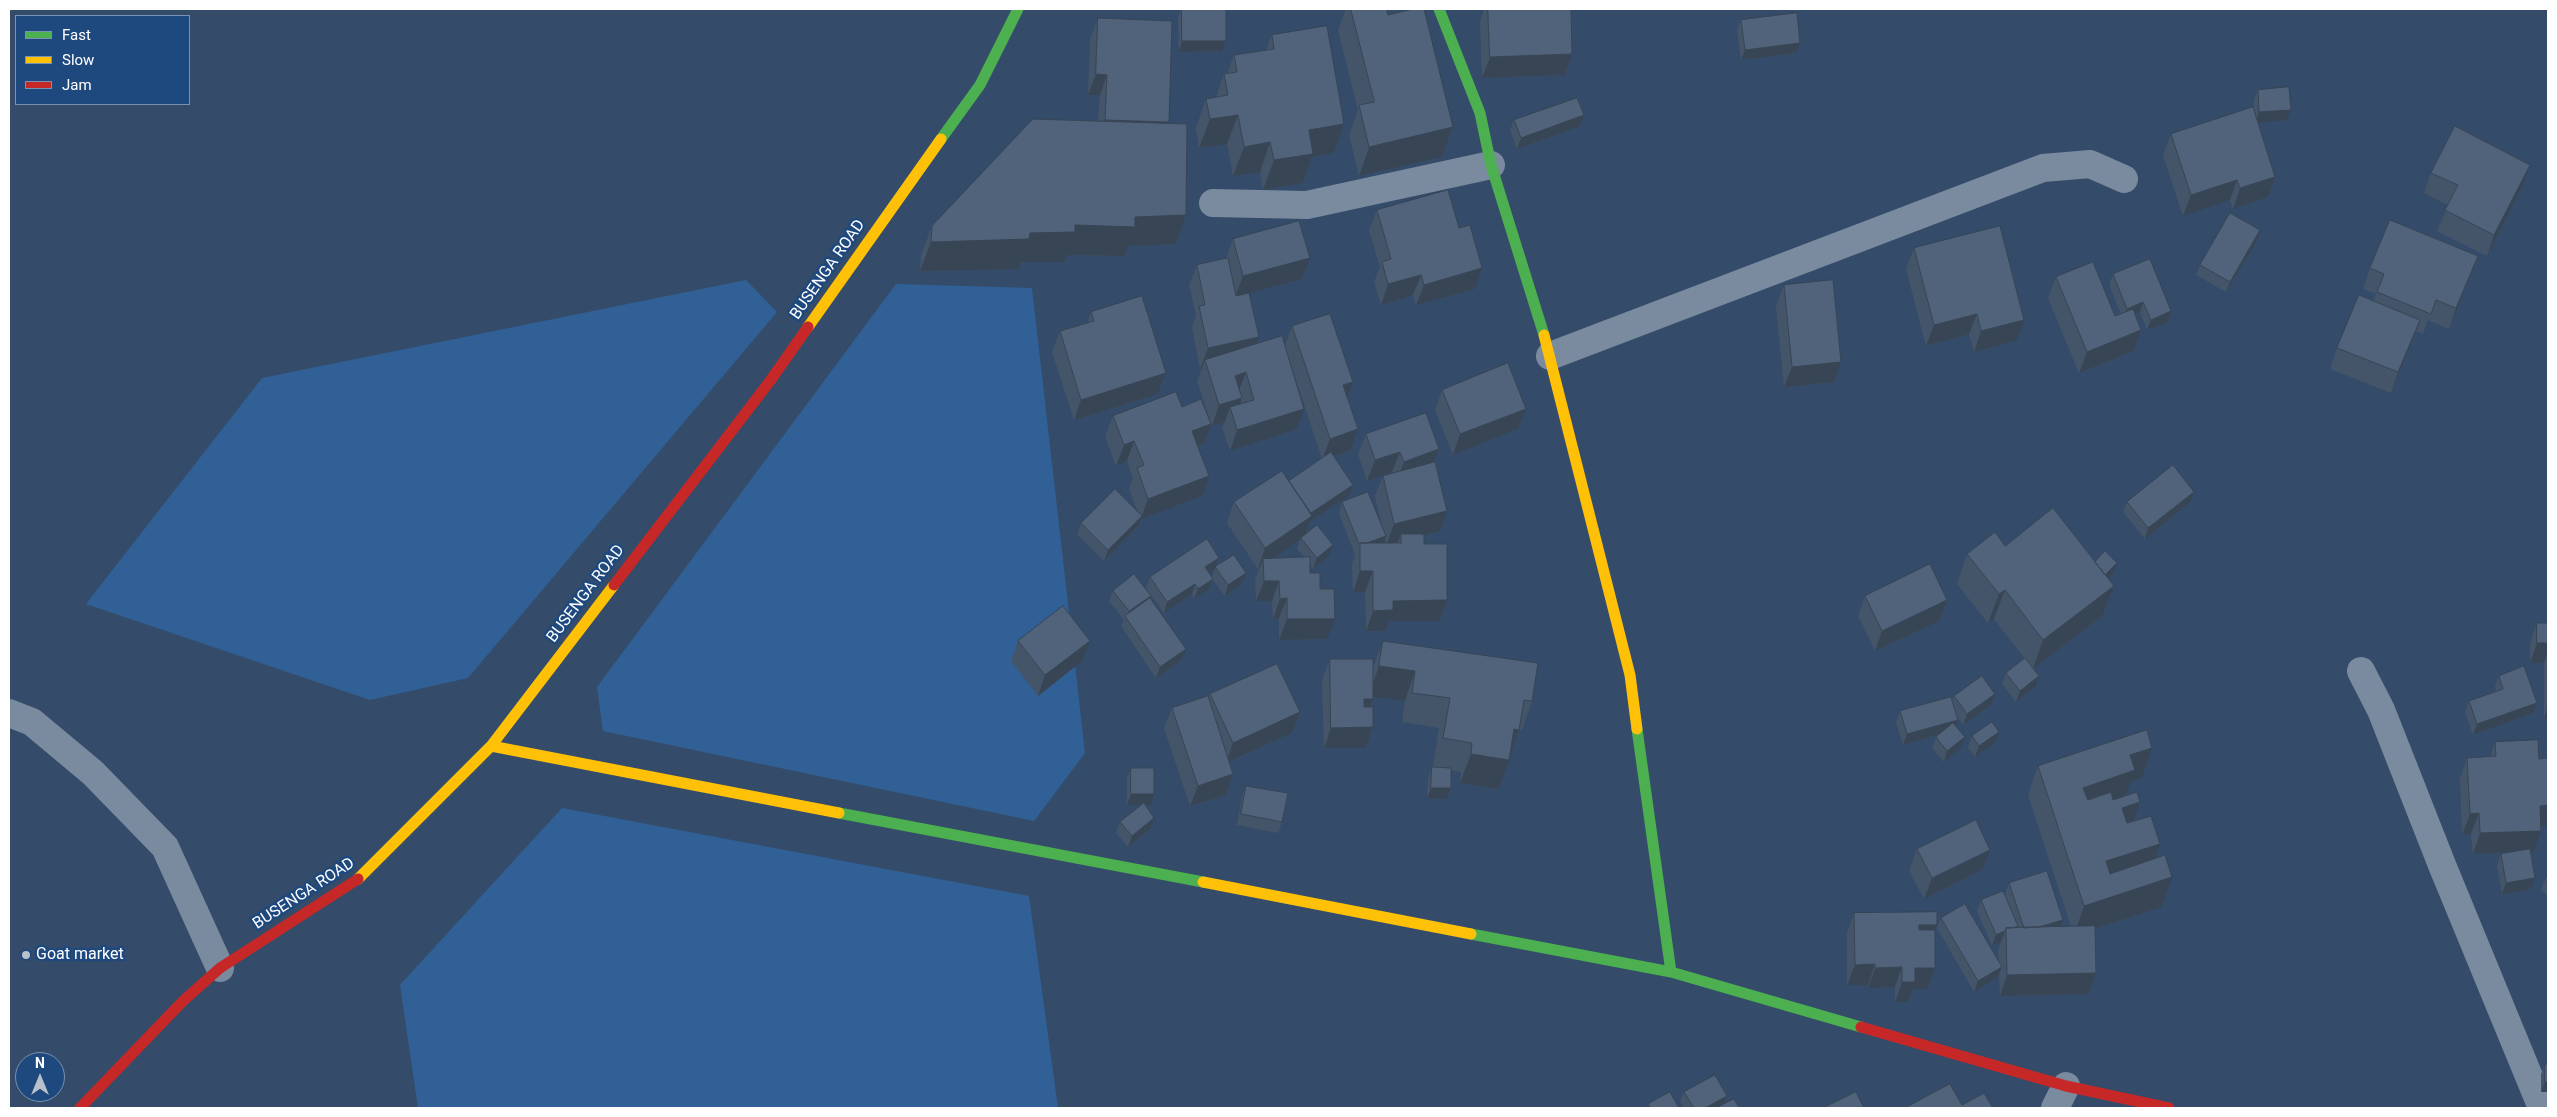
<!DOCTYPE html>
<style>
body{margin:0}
#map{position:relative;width:2557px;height:1117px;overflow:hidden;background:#344c69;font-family:Roboto,sans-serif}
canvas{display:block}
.frame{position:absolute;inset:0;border:10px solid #fff;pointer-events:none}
.legend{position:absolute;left:15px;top:15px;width:175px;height:90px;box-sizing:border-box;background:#1e497f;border:1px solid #7892b2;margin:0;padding:6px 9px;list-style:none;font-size:15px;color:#fff}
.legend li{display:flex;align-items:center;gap:10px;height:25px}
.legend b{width:25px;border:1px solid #7892b2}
.north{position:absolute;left:15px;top:1052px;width:50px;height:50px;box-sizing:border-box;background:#1e497f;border:1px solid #7892b2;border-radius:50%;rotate:0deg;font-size:14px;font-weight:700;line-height:20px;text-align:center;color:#fff}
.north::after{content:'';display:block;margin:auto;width:18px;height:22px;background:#b8c0ca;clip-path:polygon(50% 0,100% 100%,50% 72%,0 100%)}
</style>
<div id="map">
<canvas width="2557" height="1117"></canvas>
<div class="frame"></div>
<ul class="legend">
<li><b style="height:6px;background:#4caf50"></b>Fast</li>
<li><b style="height:6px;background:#ffc107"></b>Slow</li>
<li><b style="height:6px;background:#c62828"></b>Jam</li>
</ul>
<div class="north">N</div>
</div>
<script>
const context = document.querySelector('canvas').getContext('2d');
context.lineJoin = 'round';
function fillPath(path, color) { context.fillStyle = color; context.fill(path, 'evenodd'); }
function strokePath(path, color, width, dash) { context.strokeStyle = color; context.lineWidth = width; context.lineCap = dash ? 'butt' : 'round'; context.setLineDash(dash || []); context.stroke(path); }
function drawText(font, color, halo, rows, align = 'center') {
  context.font = font + ' Roboto,sans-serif'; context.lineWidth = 5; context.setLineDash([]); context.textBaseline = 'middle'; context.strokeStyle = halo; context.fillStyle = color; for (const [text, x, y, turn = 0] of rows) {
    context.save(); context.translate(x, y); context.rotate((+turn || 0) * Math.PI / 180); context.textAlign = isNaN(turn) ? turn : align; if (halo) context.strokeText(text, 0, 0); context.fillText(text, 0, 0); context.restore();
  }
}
const green = new Path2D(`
 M746,280L777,312L468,678L370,700L86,604L262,378Z
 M896,284L1032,288L1085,753L1034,821L603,731L597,687Z
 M562,808L1029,896L1058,1108H418L400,985Z`);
const street = new Path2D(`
 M1213,203L1307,205L1491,165
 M1550,356L2043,168L2090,164L2124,179
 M2361,671L2381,710L2442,865L2542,1108
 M9,713L32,722L93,773L165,847L220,968
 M2055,1108L2066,1086`);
const fast = new Path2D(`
 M1439,9L1480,113L1491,165L1544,335
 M941,139L980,85L1018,9
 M1637,729L1671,972
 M839,813L1203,882
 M1471,934L1671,972L1861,1027`);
const slow = new Path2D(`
 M808,327L941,139
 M1544,335L1630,675L1637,729
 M491,746L839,813
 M358,879L491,746L614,585
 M1203,882L1471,934`);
const jam = new Path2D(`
 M614,585L770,381L808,327
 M1861,1027L2066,1086L2169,1108
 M80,1108L183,1001L220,968L358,879`);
const wall = new Path2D(`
 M1152,9H1226L1222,51L1179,52L1178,19L1181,9L1152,10Z
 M1346,9H1386L1388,15L1453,127L1442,157L1359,176L1349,135L1358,110L1338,30Z
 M1484,9H1571L1572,54L1565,75L1482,78L1480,21Z
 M1098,18L1169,122L1168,123L1186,215L1176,244L1128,246L1124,256L1067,255L1064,262H1021L1019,269L920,271L921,255L932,226L1098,121L1100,95H1088L1090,39Z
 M1741,20L1796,53L1741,60L1737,30Z
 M1272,35L1344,124L1334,153L1312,157L1303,183L1263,190L1260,172L1233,176L1227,144L1199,148L1196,128L1206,99L1216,97L1224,74L1227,73L1234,55L1266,50Z
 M2258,90L2291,110L2287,120L2258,122L2268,197L2233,209L2230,200L2183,216L2163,155L2171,134L2254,113V100Z
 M1584,115L1580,126L1517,149L1510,130L1514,120Z
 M2431,173L2523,185L2487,256L2437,231L2448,205L2424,193Z
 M1377,210L1475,289L1416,305L1413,295L1381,305L1374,282L1380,267L1369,230Z
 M1233,239L1310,258L1302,279L1243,295L1256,344L1285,346L1292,326L1353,382L1348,398L1358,429L1351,450L1334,456L1349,496L1310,521L1306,534L1329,556L1313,569L1310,565V573L1320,589L1327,639L1279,640V618L1273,619L1272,601H1256L1255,579L1260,567L1258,569L1227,523L1234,502L1289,481L1322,459L1287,353L1297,429L1230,451L1222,428L1225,422L1212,426L1211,424L1204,444L1198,447L1202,496L1140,519L1138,526L1104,561L1077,534L1081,523L1138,512L1129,489L1133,478L1127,461L1116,466L1105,437L1113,416L1182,407L1210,421L1197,381L1202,368L1200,369L1192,327L1196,315L1189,285L1197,265L1226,259ZM1300,540L1297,549L1304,557L1273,558Z
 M2257,241L2226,292L2196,275L2200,265Z
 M1914,248L2017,340L1974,352L1969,334L1926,346L1906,269Z
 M2478,256L2470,277L2449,329L2428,320L2423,334L2416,331L2391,393L2330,369L2337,348L2373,301L2376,294L2363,289L2370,268Z
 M2113,274L2171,311L2168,322L2147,330L2140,312L2135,314L2141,330L2134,351L2079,373L2048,298L2056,277L2115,316L2121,314L2109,285Z
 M1784,285L1834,382L1784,387L1776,306Z
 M1091,312L1166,373L1158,394L1074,420L1052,352L1060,331L1087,323Z
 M1442,390L1526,409L1518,429L1453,455L1435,410Z
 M1366,434L1439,449L1434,463L1440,531L1424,535V544L1447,600L1440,621H1389L1385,631H1366L1365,592H1353L1352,564L1355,555L1339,513L1342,502L1383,531L1375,496L1383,476L1393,473L1392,472L1367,481L1358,454ZM1385,537L1386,543H1383Z
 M2194,492L2190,502L2145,539L2123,512L2127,502Z
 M2005,546L2095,562L2117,563L2113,574L2108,579L2114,586L2103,615L2033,669L2035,687L2016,702L2002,684L2006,673L2025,659L1994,619L1988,623L1957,584L1967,554Z
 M1219,558L1216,567L1246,573L1242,584L1225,596L1213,580L1209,589L1194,599L1192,594L1164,613L1146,588L1150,577ZM1215,569L1212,577L1209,573Z
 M1113,591L1151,596L1150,598L1186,649L1182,660L1156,678L1121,626L1124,620L1109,601Z
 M1865,596L1947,600L1939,621L1875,651L1858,616Z
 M2537,623H2548V718H2544V663H2530V643Z
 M1018,641L1082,661L1038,696L1011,661Z
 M1383,641L1532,701L1522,730H1519L1499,789L1460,783L1461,772L1451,770V788L1447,799L1427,798L1428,778L1432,767H1433L1439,728L1402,722L1405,701L1373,696L1371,707L1373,727L1366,748H1324L1322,680L1330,659L1373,668Z
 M2499,676L2533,713L2473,735L2465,712L2469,701L2496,691L2495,686Z
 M1210,694L1292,733L1229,762L1233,774L1226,795L1190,806L1164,728L1172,708L1208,699Z
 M1954,696L1991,705L1963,725L1956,715L1958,720L1955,726L1961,748L1944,762L1932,748L1936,737L1939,735L1903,745L1896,722L1900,711L1952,701Z
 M1999,732L1995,743L1975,757L1968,747L1972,736Z
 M2495,742L2539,759L2548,758V826H2541L2534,851H2531V889L2502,894L2497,865L2501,854L2512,852L2473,854L2471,834L2462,835L2460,778L2467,758L2490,757Z
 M2038,766L2142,778L2131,781L2126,795L2133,821L2154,859L2162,907L2095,928L2089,994L2000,996L1999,975L1998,977L1974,992L1937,928L1941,918L1999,961L1998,949L2001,942L1992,945L1977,911L1981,900L2010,909L2005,894L2009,883L2063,920L2060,927H2071L2028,795Z
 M1131,768L1154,794L1151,805H1145L1154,818L1151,828L1128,847L1116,833L1120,822L1142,805H1127V778Z
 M1246,786L1282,822L1278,833L1237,825L1242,796Z
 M1917,849L1982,870L1924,899L1909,870Z
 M2548,876V896L2541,890L2545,879Z
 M1854,913L1937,925L1935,930V968L1928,989H1913L1908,1002H1895V987L1868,988V985H1847V933Z
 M2545,1064L2548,1092H2541V1074Z
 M1684,1092L1727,1096L1724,1104L1739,1108H1684L1680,1102Z`);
const shadedWall = new Path2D(`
 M1152,9H1206L1152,10Z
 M1182,41H1226L1222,51L1179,52Z
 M1800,43L1796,53L1741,60L1745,50Z
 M1572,54L1565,75L1482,78L1490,57Z
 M1096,74L1107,75L1100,95H1088Z
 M2291,110L2287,120L2255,123L2259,112Z
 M1238,115L1227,144L1199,148L1210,119Z
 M1584,115L1580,126L1517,149L1521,138Z
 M1105,120L1169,122L1161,143L1097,140Z
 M1344,124L1334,153L1312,157L1303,183L1263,190L1274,160L1309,130Z
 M1453,127L1442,157L1359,176L1369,147Z
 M1270,142L1260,172L1233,176L1244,147Z
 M2530,165L2523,185L2487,256L2494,235Z
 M2275,177L2268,197L2233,209L2240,188Z
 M2237,180L2230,200L2183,216L2191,195Z
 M1186,215L1176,244L1128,246L1124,256L1067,255L1064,262H1021L1019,269L920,271L931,242L1030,233L1075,225L1135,217Z
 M2260,230L2257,241L2226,292L2230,282Z
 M2478,256L2470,277L2449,329L2456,308Z
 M1310,258L1302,279L1235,297L1243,276Z
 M1482,268L1475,289L1416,305L1424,285Z
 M1421,275L1413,295L1381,305L1388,284Z
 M2143,302L2140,312L2123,319L2127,309Z
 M2171,311L2168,322L2147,330L2151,320Z
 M1977,314L1969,334L1926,346L1934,325Z
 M2024,320L2017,340L1974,352L1981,331Z
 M2420,320L2412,341L2391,393L2398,372Z
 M2141,330L2134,351L2079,373L2087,352Z
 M1259,337L1251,358L1205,360L1202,368L1200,369L1208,348Z
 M1841,362L1834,382L1784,387L1792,367Z
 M1246,372L1238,393L1235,376Z
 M1166,373L1158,394L1074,420L1081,400Z
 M1353,382L1346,403L1343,385Z
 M1242,398L1235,419L1230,407L1225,422L1212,426L1219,405Z
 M1304,409L1297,429L1230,451L1237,430Z
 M1526,409L1518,429L1453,455L1460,434Z
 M1211,424L1204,444L1184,451L1192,431Z
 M1358,429L1351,450L1322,460L1330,439Z
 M1134,441L1127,461L1116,466L1124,445Z
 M1439,449L1431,470L1396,482L1404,462Z
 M1400,452L1392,472L1367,481L1375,460Z
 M1209,476L1202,496L1141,519L1148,499Z
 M1353,485L1349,496L1310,521L1305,536L1301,538L1300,540L1263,565V559L1260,567L1258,569L1265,548L1311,513Z
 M2194,492L2190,502L2145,539L2148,528Z
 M1447,511L1440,531L1401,541V534L1398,542L1387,544L1394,524Z
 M1142,516L1138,526L1104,561L1108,550Z
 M1386,536L1382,546H1360Z
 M1333,545L1329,556L1313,569L1317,558Z
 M1219,558L1215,569L1202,578L1205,567Z
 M2117,563L2113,574L2100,587L2104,576Z
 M1360,571H1373L1365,592H1353Z
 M1246,573L1242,584L1225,596L1228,585Z
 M1213,579L1209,589L1194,599L1198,589Z
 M1264,581H1279L1272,601H1256Z
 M1195,584L1192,594L1164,613L1167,602Z
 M2114,586L2103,615L2033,669L2043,640Z
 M2005,590L1994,619L1988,623L1999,594Z
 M1151,596L1147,606L1127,618L1129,611Z
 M1287,598L1279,618L1273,619L1280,599Z
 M1447,600L1440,621H1389L1385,631H1366L1373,611L1393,601Z
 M1947,600L1939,621L1875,651L1882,631Z
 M1287,619H1335L1327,639L1279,640Z
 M1090,641L1082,661L1038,696L1045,675Z
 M2537,643H2548V651L2544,663H2530Z
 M1186,649L1182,660L1156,678L1160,667Z
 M1379,666L1415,671L1405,701L1369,696Z
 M2039,676L2035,687L2016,702L2020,691Z
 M1995,694L1991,705L1963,725L1967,714Z
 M1364,699H1373L1366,720H1357Z
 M2537,703L2533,713L2473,735L2477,724Z
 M2548,706V718H2544Z
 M1300,712L1292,733L1226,763L1233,743Z
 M1958,720L1954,730L1903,745L1907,734Z
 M1373,727L1366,748H1324L1331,728Z
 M1514,729L1519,730L1509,759Z
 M1999,732L1995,743L1975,757L1979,746Z
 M1965,737L1961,748L1944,762L1947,751Z
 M2152,748L2142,778L2131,781L2124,800L2073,817L2083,788L2130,755Z
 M1471,754L1509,760L1499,789L1460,783Z
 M1233,774L1226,795L1190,806L1198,786Z
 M1431,788H1451L1447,799L1427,798Z
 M1131,794H1154L1151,805H1127Z
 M2140,802L2130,832L2122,808Z
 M2548,805V826H2533L2540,806Z
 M2479,813L2471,834L2462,835L2470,814Z
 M1154,818L1151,828L1128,847L1132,836Z
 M2541,831L2534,851L2473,854L2480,833Z
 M2160,844L2149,873L2095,890L2106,861Z
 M1990,850L1982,870L1924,899L1932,878Z
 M2172,877L2162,907L2074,935L2084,906Z
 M2535,878L2531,889L2502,894L2506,883Z
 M2063,920L2059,930L2026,932Z
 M1919,925H1937L1929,945L1911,946Z
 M2005,931L2001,942L1992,945L1996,935Z
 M1875,964L1868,985H1847L1855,965Z
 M1902,967L1895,987L1868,988L1875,968Z
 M2002,967L1998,977L1974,992L1978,981Z
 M1915,968H1935L1928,989H1913L1908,1002H1895L1902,982Z
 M2096,973L2089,994L2000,996L2007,975Z
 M2545,1082H2548V1092H2541Z
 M1727,1096L1723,1107L1720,1108H1705Z`);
const building = new Path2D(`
 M1182,9H1226V41H1182Z
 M1351,9H1386L1388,15L1413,9H1424L1453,127L1369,147L1359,105L1374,102Z
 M1488,9H1571L1572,54L1490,57Z
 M1797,13L1800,43L1745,50L1741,20Z
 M1098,18L1172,21L1169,122L1105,120L1107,75L1096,74Z
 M1327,26L1344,124L1309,130L1313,154L1274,160L1270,142L1244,147L1238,115L1210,119L1206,99L1228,95L1224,74L1237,72L1234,55L1274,49L1272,35Z
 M2289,87L2291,110L2259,112L2258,90Z
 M1577,98L1584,115L1521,138L1514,120Z
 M2253,107L2275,177L2240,188L2237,180L2191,195L2171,134Z
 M1033,119L1187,124L1186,215L1135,217V227L1075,225V232L1030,233L1029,239L931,242L932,226Z
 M2455,126L2530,165L2494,235L2445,210L2458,185L2431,173Z
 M1448,190L1459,228L1470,225L1482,268L1424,285L1421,275L1388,284L1382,262L1391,259L1377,210Z
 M2230,213L2260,230L2230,282L2200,265Z
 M2390,220L2478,256L2456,308L2436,300L2431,314L2377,292L2384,274L2370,268Z
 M1299,221L1310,258L1243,276L1233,239Z
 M2000,226L2024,320L1981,331L1977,314L1934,325L1914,248Z
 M1228,258L1236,296L1249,293L1259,337L1208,348L1199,306L1205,305L1197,265Z
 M2150,259L2171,311L2151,320L2143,302L2127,309L2113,274Z
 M2093,262L2115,316L2133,309L2141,330L2087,352L2056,277Z
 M1833,280L1841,362L1792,367L1784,285Z
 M2359,295L2420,320L2398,372L2337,348Z
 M1142,296L1166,373L1081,400L1060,331L1094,321L1091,312Z
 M1330,314L1353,382L1343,385L1358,429L1330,439L1292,326Z
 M1282,336L1304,409L1237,430L1230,407L1254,400L1246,372L1235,376L1242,398L1219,405L1205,360Z
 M1508,363L1526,409L1460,434L1442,390Z
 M1176,392L1182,407L1201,399L1211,424L1192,431L1209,476L1148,499L1137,468L1144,465L1134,441L1124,445L1113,416Z
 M1426,413L1439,449L1404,462L1400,452L1375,460L1366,434Z
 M1331,452L1353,485L1311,513L1289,481Z
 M1435,462L1447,511L1394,524L1383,476Z
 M2173,465L2194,492L2148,528L2127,502Z
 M1282,471L1312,516L1265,548L1234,502Z
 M1115,489L1142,516L1108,550L1081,523Z
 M1368,492L1386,536L1367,543H1360L1359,544L1342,502Z
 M2053,508L2114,586L2043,640L2005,590L1999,594L1967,554L1995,532L2005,546Z
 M1317,525L1333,545L1317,558L1301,538Z
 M1401,534H1424V544H1447V600L1393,601V610L1373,611V571H1360V543H1401Z
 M1207,539L1219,558L1205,567L1213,579L1198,589L1195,584L1167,602L1150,577Z
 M2105,551L2117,563L2105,575L2095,562Z
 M1234,555L1246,573L1228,585L1215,567Z
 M1310,557V573H1320V589H1334L1335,619H1287V598L1280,599L1279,581H1264L1263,559Z
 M1930,564L1947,600L1882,631L1865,596Z
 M1134,574L1151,596L1129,611L1113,591Z
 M1150,598L1186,649L1160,667L1125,616Z
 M1063,606L1090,641L1045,675L1018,641Z
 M2537,623H2548V643H2537Z
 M1383,641L1538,663L1532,701L1524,700L1519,730L1514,729L1509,760L1471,754L1472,743L1443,738L1450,698L1412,693L1415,671L1379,666Z
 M2025,658L2039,676L2020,691L2006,673Z
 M1330,659H1373V699H1364V707H1373V727L1331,728Z
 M1277,664L1300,712L1233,743L1210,694Z
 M2524,666L2537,703L2477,724L2469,701L2503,689L2499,676Z
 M1982,676L1995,694L1967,714L1954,696Z
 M1208,696L1233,774L1198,786L1172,708Z
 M1951,697L1958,720L1907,734L1900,711Z
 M1992,722L1999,732L1979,746L1972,736Z
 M1953,723L1965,737L1947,751L1936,737Z
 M2147,730L2152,748L2130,755L2135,770L2083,788L2088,800L2111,792L2113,800L2137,792L2140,802L2122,808L2127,823L2151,816L2160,844L2106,861L2110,874L2165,855L2172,877L2084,906L2038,766Z
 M2538,740L2539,759L2548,758V805L2540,806L2541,831L2480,833L2479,813L2470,814L2467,758L2496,756L2495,742Z
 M1432,767L1451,768V788H1431Z
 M1131,768H1154V794H1131Z
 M1246,786L1288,793L1282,822L1241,814Z
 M1144,803L1154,818L1132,836L1120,822Z
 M1976,820L1990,850L1932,878L1917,849Z
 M2530,849L2535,878L2506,883L2501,854Z
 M2047,871L2063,920L2039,927L2024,928L2009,883Z
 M2548,876V882L2545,879Z
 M2003,891L2018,926L2013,928H2006L2005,931L1996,935L1981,900Z
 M1965,904L2002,967L1978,981L1941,918Z
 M1937,912V925H1919V930H1935V968H1915V982H1902V967L1875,968V964L1855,965L1854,913Z
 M2095,926L2096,973L2007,975L2006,928Z
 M2545,1064H2548V1082H2545Z
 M1715,1075L1727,1096L1705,1108H1694L1684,1092Z
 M1950,1084L1962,1105L1984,1093L1993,1108H1905Z
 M1670,1092L1679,1108H1650L1648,1104Z
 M1856,1092L1864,1108H1823Z
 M1734,1099L1739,1108H1716Z`);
const markers = [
 [26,955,5,"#b8c0ca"]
];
const streetNames = [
 ["BUSENGA ROAD",828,270,-55],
 ["BUSENGA ROAD",586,594,-53],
 ["BUSENGA ROAD",304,894,-33]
];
const poiNames = [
 ["Goat market",36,955]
];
fillPath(green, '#316096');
strokePath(street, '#7a8b9f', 28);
strokePath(fast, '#4caf50', 11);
strokePath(slow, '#ffc107', 11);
strokePath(jam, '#c62828', 11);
fillPath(wall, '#455569');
fillPath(shadedWall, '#384555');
fillPath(building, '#50637a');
strokePath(building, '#384555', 1);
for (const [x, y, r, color] of markers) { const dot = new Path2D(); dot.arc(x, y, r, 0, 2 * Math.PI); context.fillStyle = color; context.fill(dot); strokePath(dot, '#1e497f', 2); }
drawText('16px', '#fff', '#1e497f', streetNames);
drawText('16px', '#fff', '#1e497f', poiNames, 'left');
</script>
